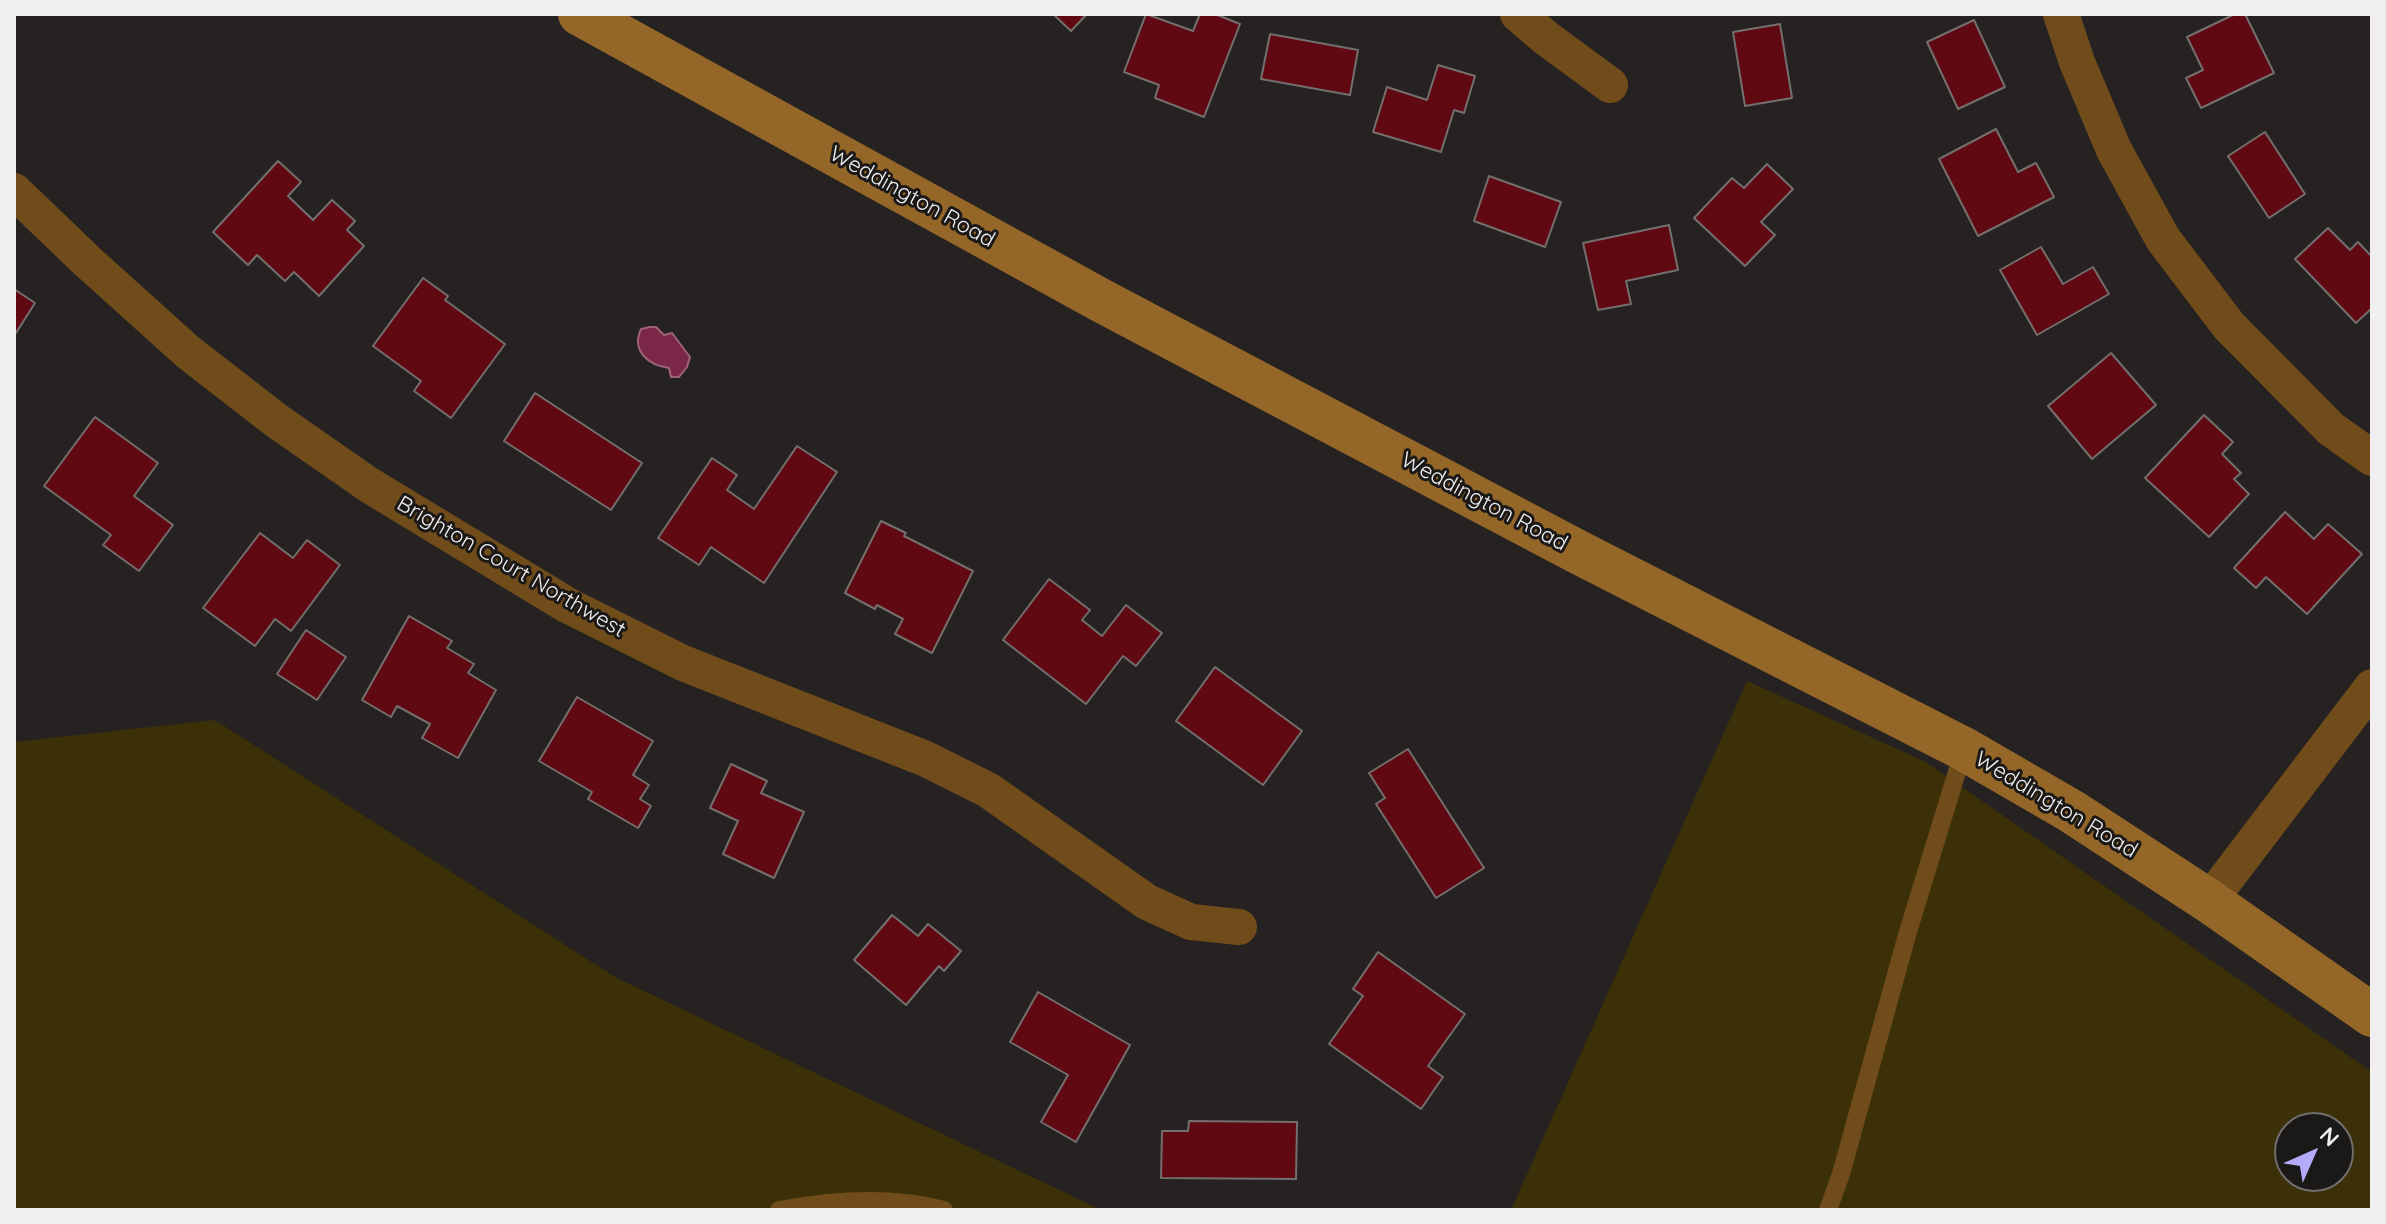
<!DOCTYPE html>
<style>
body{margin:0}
#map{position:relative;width:2386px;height:1224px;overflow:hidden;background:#252221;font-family:Quicksand,sans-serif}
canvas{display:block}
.frame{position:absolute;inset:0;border:16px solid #f0eeee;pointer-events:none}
.north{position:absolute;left:2274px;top:1112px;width:80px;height:80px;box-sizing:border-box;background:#1b1918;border:2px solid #706e6e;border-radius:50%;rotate:45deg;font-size:22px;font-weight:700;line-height:32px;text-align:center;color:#f0eeee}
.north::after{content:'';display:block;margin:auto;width:28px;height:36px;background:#b4acf9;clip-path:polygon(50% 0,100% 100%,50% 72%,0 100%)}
</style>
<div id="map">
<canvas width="2386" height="1224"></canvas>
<div class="frame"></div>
<div class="north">N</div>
</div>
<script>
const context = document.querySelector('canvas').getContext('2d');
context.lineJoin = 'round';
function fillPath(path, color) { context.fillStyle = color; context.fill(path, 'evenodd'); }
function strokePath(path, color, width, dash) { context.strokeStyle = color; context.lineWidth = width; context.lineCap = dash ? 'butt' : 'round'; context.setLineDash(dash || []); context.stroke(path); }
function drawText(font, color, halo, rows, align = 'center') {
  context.font = font + ' Quicksand,sans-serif'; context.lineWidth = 6; context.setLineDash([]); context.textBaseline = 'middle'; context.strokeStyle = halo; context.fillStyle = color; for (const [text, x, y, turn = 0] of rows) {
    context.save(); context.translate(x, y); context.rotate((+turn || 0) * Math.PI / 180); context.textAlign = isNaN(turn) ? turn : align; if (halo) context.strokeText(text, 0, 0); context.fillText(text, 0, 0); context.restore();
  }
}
const green = new Path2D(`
 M1747,681L1926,762L2372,1072V1210H1511ZM2290,1128H2338V1176H2290Z
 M215,720L615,977L1101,1210H14V742Z`);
const water = new Path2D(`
 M650,327H656L664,335L672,333L690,357L687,367L679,377H671L669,368C648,365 631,351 641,329Z`);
const building = new Path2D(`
 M1053,14H1087L1071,31Z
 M1146,14L1193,31L1200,14H1215L1240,24L1204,117L1155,98L1159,85L1124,72Z
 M2235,14H2245L2274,73L2201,108L2186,78L2203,70L2187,37Z
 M1974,20L2005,87L1958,109L1927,42Z
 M1780,24L1792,98L1745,106L1733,32Z
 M1270,34L1358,50L1350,95L1261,79Z
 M1438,65L1475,76L1464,113L1454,110L1441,152L1373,132L1387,87L1427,100Z
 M1996,129L2018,172L2036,163L2054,197L1978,236L1939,159Z
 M2265,132L2305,194L2269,218L2228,156Z
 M278,161L301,182L288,196L313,220L332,200L355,221L347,230L364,246L319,296L294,272L285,281L257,255L248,265L213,232Z
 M1767,164L1793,189L1761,222L1775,235L1745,266L1694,218L1732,178L1744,188Z
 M1489,176L1561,202L1545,247L1474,221Z
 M1669,225L1678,270L1626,281L1631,304L1598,310L1583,243Z
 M2328,228L2350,250L2358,242L2372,257V308L2356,323L2295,259Z
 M2041,247L2063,284L2093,267L2109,294L2037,335L2000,270Z
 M423,278L448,296L445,300L505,344L451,418L414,391L421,381L373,346Z
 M14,289L35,303L14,336Z
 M2111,353L2156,405L2092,459L2048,406Z
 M535,393L642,463L611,510L504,441Z
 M2204,415L2233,442L2222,454L2241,473L2234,479L2249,494L2209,537L2145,478Z
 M95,417L158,463L134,496L173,525L139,571L103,545L111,535L44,486Z
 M797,446L837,472L764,583L711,547L699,565L658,538L712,458L737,475L727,490L754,509Z
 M2285,512L2314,539L2328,524L2362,554L2307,614L2266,577L2256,588L2234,568Z
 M881,521L906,533L904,536L973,571L932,653L895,634L903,619L877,605L875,609L845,593Z
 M260,533L293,558L307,540L340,565L291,631L275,619L255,646L203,608Z
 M1049,579L1090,610L1082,620L1102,636L1126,605L1162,633L1136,666L1123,656L1086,704L1003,640Z
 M409,616L452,641L447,648L474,664L468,673L496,690L458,758L422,738L430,724L397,706L391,717L362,700Z
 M306,630L346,657L317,700L277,674Z
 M1215,667L1302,731L1263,785L1176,721Z
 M577,697L653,741L633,775L649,785L640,799L651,806L638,828L588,799L592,792L539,761Z
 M1408,749L1484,868L1436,898L1376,804L1385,798L1369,773Z
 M731,764L767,781L761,793L804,812L774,878L723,854L738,821L710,808Z
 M892,915L918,936L928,924L961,951L944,971L939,966L906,1005L854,960Z
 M1378,952L1465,1014L1428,1066L1443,1077L1421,1109L1329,1044L1363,996L1353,989Z
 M1038,992L1130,1045L1076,1142L1041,1122L1068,1075L1010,1042Z
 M1189,1121L1297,1122L1296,1179L1161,1178L1162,1131H1188Z`);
const service = new Path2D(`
 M779,1210C833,1200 891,1196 944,1210
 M1828,1210L1841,1174L1907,935L1964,749`);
const minor = new Path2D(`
 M1518,14L1546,38L1610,85
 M2061,14L2077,62L2114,150L2163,239L2229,326L2331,429L2372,458
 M14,191L87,261L188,352L277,421L369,485L567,605L683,663L926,759L988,790L1147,902L1191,922L1239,927
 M2209,901L2372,687`);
const secondary = new Path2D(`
 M580,14L1104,302L1580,553L1964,749L2071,811L2209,901L2372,1015`);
const streetNames = [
 ["Weddington Road",912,197,29],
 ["Weddington Road",1484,502,28],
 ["Brighton Court Northwest",511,567,30],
 ["Weddington Road",2056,805,31]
];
fillPath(green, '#3b3008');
fillPath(water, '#7b2848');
strokePath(water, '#9e637a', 2);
fillPath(building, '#610912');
strokePath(building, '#736f6f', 2);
strokePath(service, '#714c1b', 18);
strokePath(minor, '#714c1b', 36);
strokePath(secondary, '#946628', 44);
drawText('22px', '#f0eeee', '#1b1918', streetNames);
</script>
